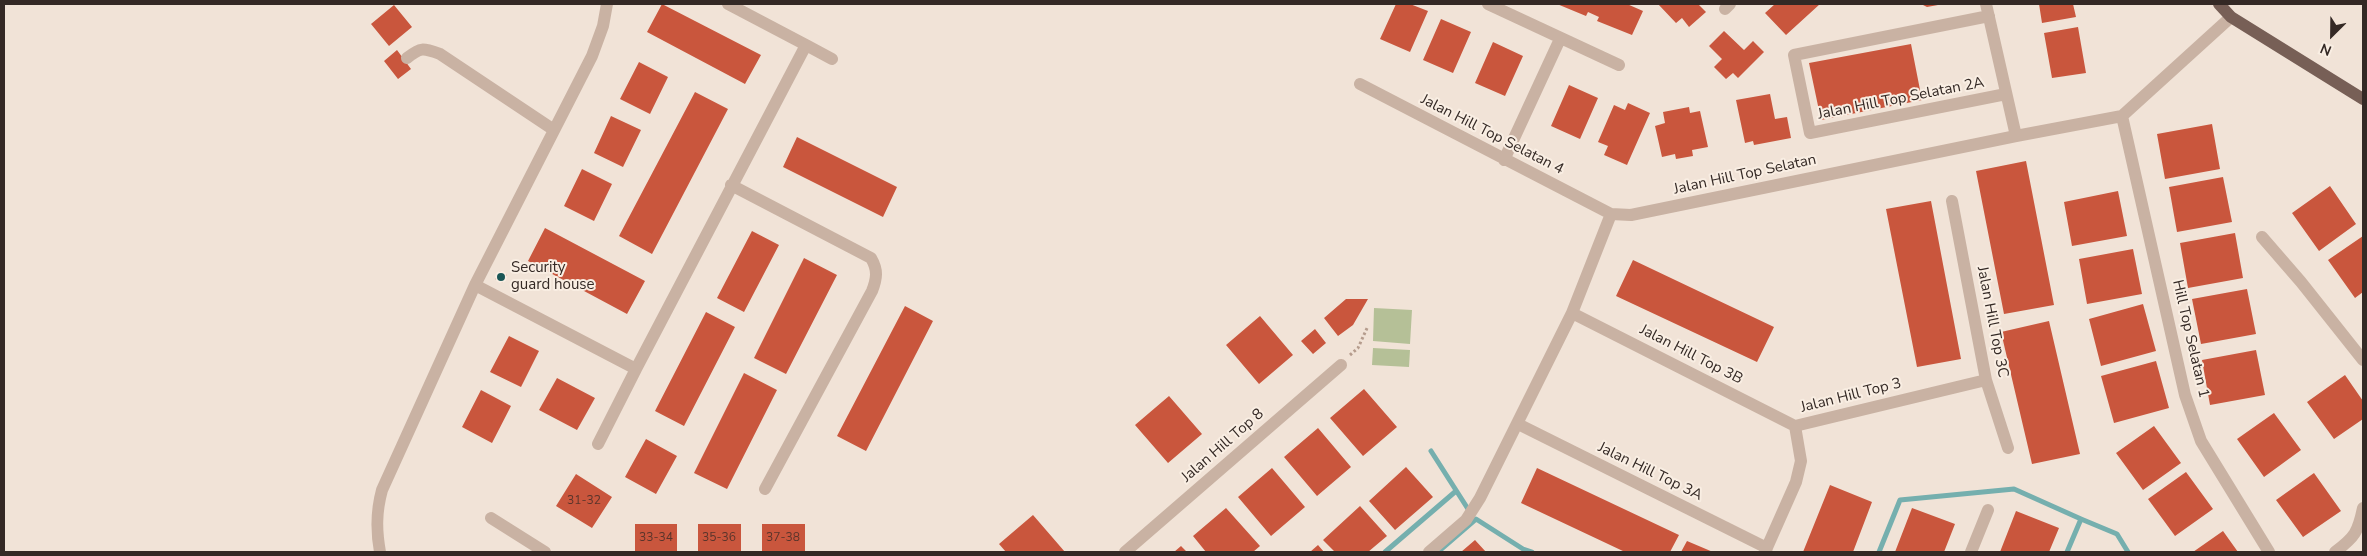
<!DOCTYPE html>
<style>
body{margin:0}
#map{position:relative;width:2367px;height:556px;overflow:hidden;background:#f1e3d7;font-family:"Nunito Sans",sans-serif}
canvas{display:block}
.frame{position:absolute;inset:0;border:5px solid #342925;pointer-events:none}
.north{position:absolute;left:2307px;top:10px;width:50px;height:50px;-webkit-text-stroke:4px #f9eee3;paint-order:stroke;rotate:203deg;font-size:14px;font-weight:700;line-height:20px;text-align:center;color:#342925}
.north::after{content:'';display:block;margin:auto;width:18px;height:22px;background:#342925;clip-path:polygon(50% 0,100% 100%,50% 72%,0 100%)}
</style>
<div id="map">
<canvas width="2367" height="556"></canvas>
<div class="frame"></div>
<div class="north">N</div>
</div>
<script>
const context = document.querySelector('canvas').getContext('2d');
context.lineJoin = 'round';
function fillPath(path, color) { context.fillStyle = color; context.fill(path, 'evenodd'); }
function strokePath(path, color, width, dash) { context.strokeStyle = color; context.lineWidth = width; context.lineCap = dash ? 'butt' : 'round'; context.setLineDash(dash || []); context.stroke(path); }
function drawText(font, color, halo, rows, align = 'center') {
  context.font = font + ' "Nunito Sans",sans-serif'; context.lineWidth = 4; context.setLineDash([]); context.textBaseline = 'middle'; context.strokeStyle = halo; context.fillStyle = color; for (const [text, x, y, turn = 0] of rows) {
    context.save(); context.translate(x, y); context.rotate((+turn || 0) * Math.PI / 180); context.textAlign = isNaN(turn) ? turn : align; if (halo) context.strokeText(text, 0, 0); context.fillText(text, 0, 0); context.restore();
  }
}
const green = new Path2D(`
 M1374,308L1412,310L1410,344L1373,341Z
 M1373,348L1410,350L1409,367L1372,365Z`);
const stream = new Path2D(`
 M1431,451L1468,509
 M1439,551L1476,519L1523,549L1532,552
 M1385,552L1456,491
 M1879,552L1900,500L2014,489L2081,519
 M2067,552L2081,519L2117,534L2128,552`);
const building = new Path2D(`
 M662,4L761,55L745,84L647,32Z
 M1396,4H1410L1428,11L1410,52L1380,39Z
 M1557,4H1627L1643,11L1632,35L1597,21L1599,17L1588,12L1586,16Z
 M1658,4H1698L1706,12L1689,27L1682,18L1676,23Z
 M1775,4H1820L1786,35L1765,13Z
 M1921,4H1938V5L1927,7Z
 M2039,4H2073L2076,17L2042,23Z
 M394,5L412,27L389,46L371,24Z
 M1441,19L1471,32L1453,73L1423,60Z
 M2078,27L2086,73L2052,78L2044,33Z
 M1724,31L1744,50L1753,41L1764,52L1738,78L1733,73L1726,79L1714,67L1722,59L1709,46Z
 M1493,42L1523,56L1505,96L1475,83Z
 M1911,44L1922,100L1821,120L1809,63Z
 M397,50L411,69L398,79L384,61Z
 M639,62L668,77L650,114L620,99Z
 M1569,85L1598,98L1580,139L1551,126Z
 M695,92L728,109L652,254L619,236Z
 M1770,94L1775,119L1787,117L1791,138L1754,145L1753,141L1745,143L1736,100Z
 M1628,103L1650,113L1627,165L1604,155L1608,146L1598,142L1614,105L1625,110Z
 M1689,107L1690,113L1700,111L1708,147L1692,150L1693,156L1676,159L1675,154L1662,157L1655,126L1665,123L1663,112Z
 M611,116L641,130L623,167L594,153Z
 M2212,124L2220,169L2165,179L2157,134Z
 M797,137L897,187L883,217L783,167Z
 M2026,161L2054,305L2004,314L1976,171Z
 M582,169L612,184L594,221L564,206Z
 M2223,177L2232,222L2177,232L2169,187Z
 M2330,186L2356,224L2319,251L2292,213Z
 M2118,191L2127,236L2072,246L2064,202Z
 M1931,201L1961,359L1917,367L1886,209Z
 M545,228L645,281L627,314L528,261Z
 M752,231L779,245L744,312L717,298Z
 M2235,233L2243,278L2188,288L2180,243Z
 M2363,236V292L2355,298L2328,260Z
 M2133,249L2142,294L2087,304L2079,259Z
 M804,258L837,275L786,374L754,358Z
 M1633,260L1774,327L1757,362L1616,296Z
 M500,271L507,275L502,283L495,279Z
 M2247,289L2256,334L2201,344L2192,299Z
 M1346,299H1368L1353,325L1338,336L1324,318Z
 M2143,304L2156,351L2101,366L2089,319Z
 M905,306L933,321L866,451L837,436Z
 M706,312L735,327L684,426L655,411Z
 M1260,316L1293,355L1259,384L1226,345Z
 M2049,321L2080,454L2032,464L2001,332Z
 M1315,329L1326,343L1313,354L1301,341Z
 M509,336L539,351L521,387L490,372Z
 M2256,350L2265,395L2210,405L2202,360Z
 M2156,361L2169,408L2114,423L2101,376Z
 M744,373L777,390L727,489L694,473Z
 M2345,375L2363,401V419L2334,439L2307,402Z
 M557,378L595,398L577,430L539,410Z
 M1364,389L1397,427L1363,456L1330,418Z
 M481,390L511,406L492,443L462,427Z
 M1169,396L1202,434L1168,463L1135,425Z
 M2274,413L2301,450L2264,477L2237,439Z
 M2154,426L2181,463L2143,490L2116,453Z
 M1318,428L1351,467L1317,496L1284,457Z
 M646,439L677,456L656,494L625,477Z
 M1406,467L1433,497L1395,530L1369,501Z
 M1272,468L1305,507L1271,536L1238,497Z
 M1537,468L1679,535L1670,552H1625L1521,503Z
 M2186,472L2213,509L2175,536L2148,499Z
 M2314,473L2341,511L2303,537L2276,500Z
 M576,474L612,497L592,528L556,506Z
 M1830,485L1872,502L1853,552H1803Z
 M1360,506L1387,536L1368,552H1335L1323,540Z
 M1226,508L1260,546L1253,552H1206L1193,536Z
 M1912,508L1955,524L1944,552H1895Z
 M2016,511L2059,528L2049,552H2000Z
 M1033,515L1065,552H1006L999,544Z
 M635,524H677V552H635Z
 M698,524H741V552H698Z
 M762,524H805V552H762Z
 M2223,531L2238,552H2193Z
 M1475,540L1486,552H1461Z
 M1687,541L1713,552H1681Z
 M1318,545L1324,552H1310Z
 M1181,546L1187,552H1174Z`);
const path = new Path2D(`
 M1350,355L1358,348L1368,326`);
const minor = new Path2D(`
 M1488,4L1619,65
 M1986,4L2016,136
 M1725,9L1730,4
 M1989,16L1794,55L1810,133L2006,94
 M806,45L832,59
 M407,58C421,47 423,48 440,54L554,130
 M1360,84L1611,214
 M2122,116L2185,395L2201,441L2269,552
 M1504,160L1560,39
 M731,185L871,258C878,270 877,278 872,291L765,489
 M1952,201L1986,380L2008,448
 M2262,237L2301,282L2363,360
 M475,285L636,369L806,45L728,4
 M1572,313L1795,426
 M1518,424L1767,548
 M598,444L636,369
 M491,518L545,552
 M380,552C376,530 376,512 382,490L475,285L592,56L603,26L607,4
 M1125,552L1341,365
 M1429,552L1466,520L1480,498L1572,313L1611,214L1631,215L2016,136L2122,116L2231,17
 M1765,552L1796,482L1801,461L1795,426L1986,380
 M1971,552L1988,510
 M2335,552C2355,537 2358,532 2363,508`);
const major = new Path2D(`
 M2219,4L2231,17L2363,99`);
const markers = [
 [501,277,5,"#1a5656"]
];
const numberNames = [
 ["31-32",584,501],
 ["33-34",656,538],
 ["35-36",719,538],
 ["37-38",783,538]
];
const streetNames = [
 ["Jalan Hill Top Selatan 2A",1901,99,-11],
 ["Jalan Hill Top Selatan 4",1492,135,27],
 ["Jalan Hill Top Selatan",1745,175,-12],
 ["Jalan Hill Top 3C",1992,322,79],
 ["Hill Top Selatan 1",2190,339,77],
 ["Jalan Hill Top 3B",1691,355,27],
 ["Jalan Hill Top 3",1851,396,-14],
 ["Jalan Hill Top 8",1223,446,-41],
 ["Jalan Hill Top 3A",1650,472,26]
];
const poiNames = [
 ["Security",511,268],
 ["guard house",511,285]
];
fillPath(green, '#b5c097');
strokePath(stream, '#75afae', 5);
fillPath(building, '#c9563d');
strokePath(path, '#b59c8d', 3, [2.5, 2.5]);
strokePath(minor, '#c9b2a3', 12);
strokePath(major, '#775f56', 12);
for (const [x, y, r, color] of markers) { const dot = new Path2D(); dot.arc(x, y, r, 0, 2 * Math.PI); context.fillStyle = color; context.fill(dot); strokePath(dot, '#f9eee3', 2); }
drawText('12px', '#59342b', null, numberNames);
drawText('15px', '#342925', '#f9eee3', streetNames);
drawText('15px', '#342925', '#f9eee3', poiNames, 'left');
</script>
